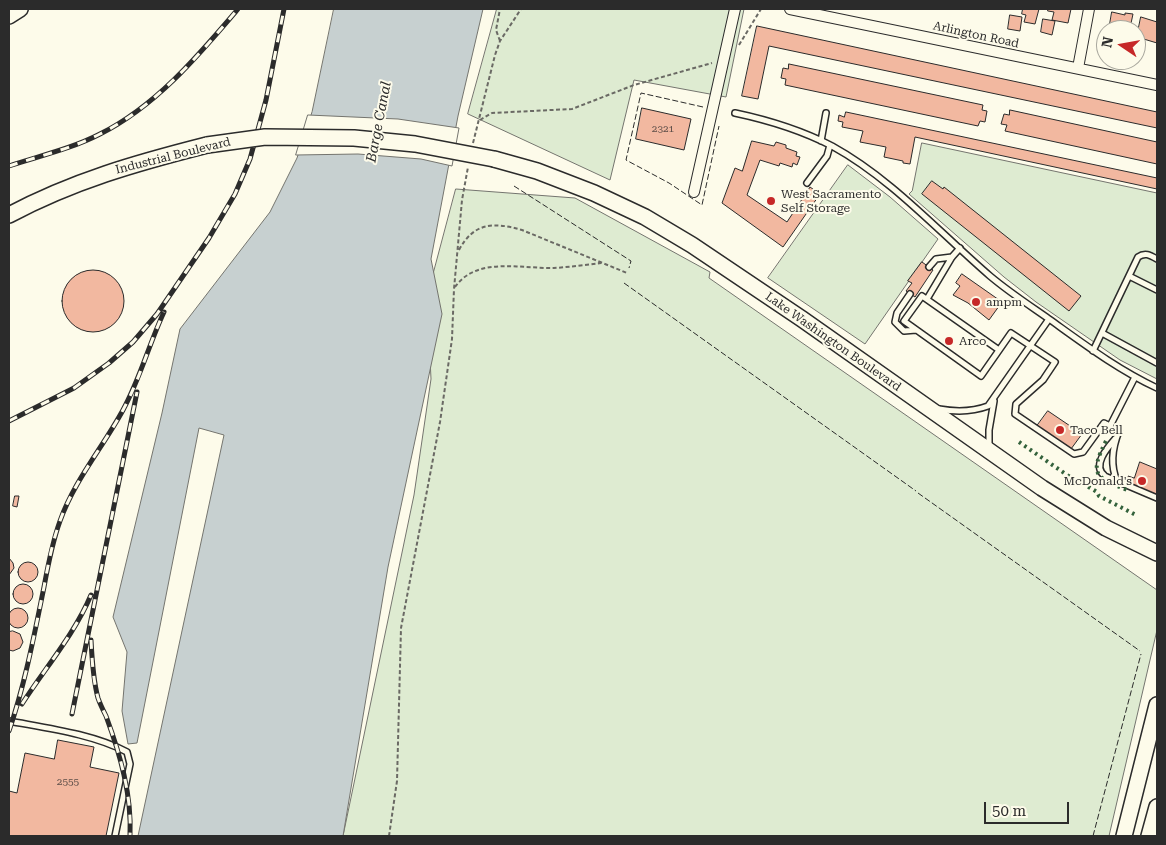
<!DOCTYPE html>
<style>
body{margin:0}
#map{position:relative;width:1166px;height:845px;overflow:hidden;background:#fdfbea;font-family:"Roboto Serif",serif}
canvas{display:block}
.frame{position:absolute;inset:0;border:10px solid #2b2b2b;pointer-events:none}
.north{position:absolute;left:1096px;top:20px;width:50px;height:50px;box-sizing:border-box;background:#fdfbea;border:1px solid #a9a89e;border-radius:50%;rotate:282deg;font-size:14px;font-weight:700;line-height:20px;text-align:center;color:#2b2b2b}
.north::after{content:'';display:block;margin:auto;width:18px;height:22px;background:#c62828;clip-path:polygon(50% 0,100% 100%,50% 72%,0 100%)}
.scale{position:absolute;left:984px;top:802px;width:85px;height:22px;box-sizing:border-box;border:2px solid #2b2b2b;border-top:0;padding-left:6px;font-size:15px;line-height:18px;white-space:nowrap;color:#2b2b2b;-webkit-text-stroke:4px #fdfbea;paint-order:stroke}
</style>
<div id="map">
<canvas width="1166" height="845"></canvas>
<div class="frame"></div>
<div class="north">N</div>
<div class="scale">50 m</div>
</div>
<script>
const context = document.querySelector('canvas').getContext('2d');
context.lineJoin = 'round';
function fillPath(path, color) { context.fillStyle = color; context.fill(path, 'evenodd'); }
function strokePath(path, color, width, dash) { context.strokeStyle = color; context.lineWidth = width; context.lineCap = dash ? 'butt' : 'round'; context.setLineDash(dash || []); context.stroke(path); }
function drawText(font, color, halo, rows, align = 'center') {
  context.font = font + ' "Roboto Serif",serif'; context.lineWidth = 4; context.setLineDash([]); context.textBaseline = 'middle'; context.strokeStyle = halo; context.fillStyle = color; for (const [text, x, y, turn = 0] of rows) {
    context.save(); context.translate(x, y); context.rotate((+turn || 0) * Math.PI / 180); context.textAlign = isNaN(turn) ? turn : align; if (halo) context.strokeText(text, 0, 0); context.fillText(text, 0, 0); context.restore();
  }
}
const green = new Path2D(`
 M497,9H744L726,97L634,80L610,180L468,114Z
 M922,143L1157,193V379L1120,360L1036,302L1004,277L909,194L912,191Z
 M848,165L890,197L938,239L865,344L768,278Z
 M456,189L575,198L710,272L709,278L1157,590V630L1109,836H343L414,495L431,379L427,297Z`);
const water = new Path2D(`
 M334,9H483L458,116L431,259L442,314L388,567L343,836H138L224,435L199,428L137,743L128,744L122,711L127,652L113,617L162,413L180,329L270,212L297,158L312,112Z`);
const pier = new Path2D(`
 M308,115L398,119L459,128L452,166L421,159L358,154L296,155Z`);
const building = new Path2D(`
 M1023,9H1039L1035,24L1024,22L1026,15L1022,14Z
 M1048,9H1071L1068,23L1052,20L1054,12L1048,11Z
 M1112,12L1125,15V13L1133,14L1130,28L1124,26V30H1109Z
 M1010,15L1022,17L1020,31L1008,29Z
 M1141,17L1157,22V43L1137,37Z
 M1043,19L1055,21L1052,35L1041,32Z
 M757,26L1157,112V128L769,46L758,99L742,96Z
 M789,64L983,105L982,110L987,111L985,122L980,121L978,126L785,85L786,79L781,78L783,68L788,69Z
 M642,108L691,119L684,150L636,139Z
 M1010,110L1157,142V164L1005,131L1007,125L1001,124L1004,114L1009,115Z
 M846,112L1157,178V189L915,137L910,164L903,163V161L884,157L886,147L860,142L863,131L842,127L843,122L838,121L839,115L844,117Z
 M752,141L774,146L776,142L786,145V148L797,152L796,156L800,157L797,165L793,163L792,167L780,163L779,166L760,160L747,195L787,222L810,187L820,194L783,247L722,203L735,168L742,171Z
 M932,181L943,189L944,187L1081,296L1069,311L922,194Z
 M922,262L933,270L915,297L906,291L912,283L908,281Z
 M62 301a31 31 0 1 1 62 0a31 31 0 1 1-62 0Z
 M962,274L1002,302L989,320L968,303L953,295L960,286L956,283Z
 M1048,411L1082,434L1071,449L1037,426Z
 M1140,462L1157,469V495L1125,483L1128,476L1134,478Z
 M15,496H19L17,507L13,506Z
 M9,558L13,563L14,568L9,575Z
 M18 572a10 10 0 1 1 20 0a10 10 0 1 1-20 0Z
 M13 594a10 10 0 1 1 20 0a10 10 0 1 1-20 0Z
 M8 618a10 10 0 1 1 20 0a10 10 0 1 1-20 0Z
 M13,631L20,634L23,642L20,648L13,651L9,650V632Z
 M58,740L94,747L90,767L119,773L106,836H9V791L17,793L25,753L54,759Z`);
const path = new Path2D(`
 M500,41L496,30L500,9
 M739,45L761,9
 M480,120L492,113L572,109L634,85L712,63
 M473,143L495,55L500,41L521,9
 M459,250C474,222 494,222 522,230L627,273
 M455,287C477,256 522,269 554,268C570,267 586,265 601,263
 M389,836L397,781L401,628L440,422L452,339L454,289L462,200L468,167`);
const lane = new Path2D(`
 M735,113C768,120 801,130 832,146C892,179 939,232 990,276C1009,292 1029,305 1049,319
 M821,141L826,113
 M807,183L827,156L830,145
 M929,267L936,259L952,257
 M1129,276L1157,290
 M910,294L897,313L895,322L904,331L916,330
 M927,299L952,257L960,248
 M1102,333L1157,363
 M999,350L922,296L904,321L981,376L1011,333L1055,362L1043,380L1016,404L1015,414L1074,454L1083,452L1104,423L1110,426L1135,377
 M1093,351L1138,257C1145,252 1150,255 1157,259
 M939,409C956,412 972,412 988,406L1049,319C1084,344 1117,369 1157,388
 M1119,431C1113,446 1110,465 1117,481L1157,498
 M1115,439C1108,447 1091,466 1105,476C1108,478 1114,479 1117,481
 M989,447V430L994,401
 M9,721C46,728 93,734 127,752L130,764L115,836`);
const street = new Path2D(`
 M790,9L1157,85
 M1078,68L1089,9
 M694,192L735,9`);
const secondary = new Path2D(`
 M9,16L20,9
 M494,159L537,171L594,193L645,217L692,245L802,319L1042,488L1106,528L1157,553
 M9,215C73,181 136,163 207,145
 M1124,836L1157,705
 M1149,836L1157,807`);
const rail = new Path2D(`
 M9,166C39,156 71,149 100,134C156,106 198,56 238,9
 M9,421L74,388L109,363L133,342L157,314L209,238L235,194L250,159L266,100L284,9
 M91,640C92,659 93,680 98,698C100,704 103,710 106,716C120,754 132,795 130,836
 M22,704C45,668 74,635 91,595
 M72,714L137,392
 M9,731C25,684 34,636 44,587C48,565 52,543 60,521C74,481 103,447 123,410C140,379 149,344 164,312`);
const secondaryBridge = new Path2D(`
 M207,145L265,137L354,138L415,144L494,159`);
const hedge = new Path2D(`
 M1106,441C1089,475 1095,477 1127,490
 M1019,442L1070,477
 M1077,480L1097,492L1099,496L1136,515`);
const fence = new Path2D(`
 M703,107L641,93L626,160L669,183L702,205L719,126
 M514,186L631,261L629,268
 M624,283L916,491
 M918,493L1140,651
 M1093,836L1141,654`);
const markers = [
 [771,201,5,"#c62828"],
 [976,302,5,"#c62828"],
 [949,341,5,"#c62828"],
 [1060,430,5,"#c62828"],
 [1142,481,5,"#c62828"]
];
const numberNames = [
 ["2321",663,129],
 ["2555",68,782]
];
const streetNames = [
 ["Arlington Road",976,35,12],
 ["Industrial Boulevard",173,156,-14],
 ["Lake Washington Boulevard",833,342,35]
];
const poiNames = [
 ["West Sacramento",781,194],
 ["Self Storage",781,208],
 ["ampm",986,302],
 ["Arco",959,341],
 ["Taco Bell",1070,430],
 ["McDonald's",1132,481,"right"]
];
const waterNames = [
 ["Barge Canal",379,122,-79]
];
fillPath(green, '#deebd1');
strokePath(green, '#74746e', 1);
fillPath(water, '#c7d0d0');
strokePath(water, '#74746e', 1);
fillPath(pier, '#fdfbea');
strokePath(pier, '#74746e', 1);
fillPath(building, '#f2b8a0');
strokePath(building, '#2b2b2b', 1);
strokePath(lane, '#2b2b2b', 8);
strokePath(street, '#2b2b2b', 12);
strokePath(secondary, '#2b2b2b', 18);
strokePath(path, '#6a6964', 2, [4, 2.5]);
strokePath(lane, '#fdfbea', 5);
strokePath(street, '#fdfbea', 10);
strokePath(secondary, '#fdfbea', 15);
strokePath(rail, '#2b2b2b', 5);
strokePath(rail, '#fdfbea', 3, [9]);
strokePath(secondaryBridge, '#2b2b2b', 18, []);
strokePath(secondaryBridge, '#fdfbea', 15);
strokePath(hedge, '#34623c', 4, [2.5, 4]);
strokePath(fence, '#2b2b2b', 1, [6, 2.5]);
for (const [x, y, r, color] of markers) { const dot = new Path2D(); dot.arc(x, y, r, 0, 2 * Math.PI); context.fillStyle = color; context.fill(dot); strokePath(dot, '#fdfbea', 2); }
drawText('10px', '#5d4e48', null, numberNames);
drawText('12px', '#2b2b2b', '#fdfbea', streetNames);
drawText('12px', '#2b2b2b', '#fdfbea', poiNames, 'left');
drawText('italic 14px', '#2b2b2b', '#fdfbea', waterNames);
</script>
